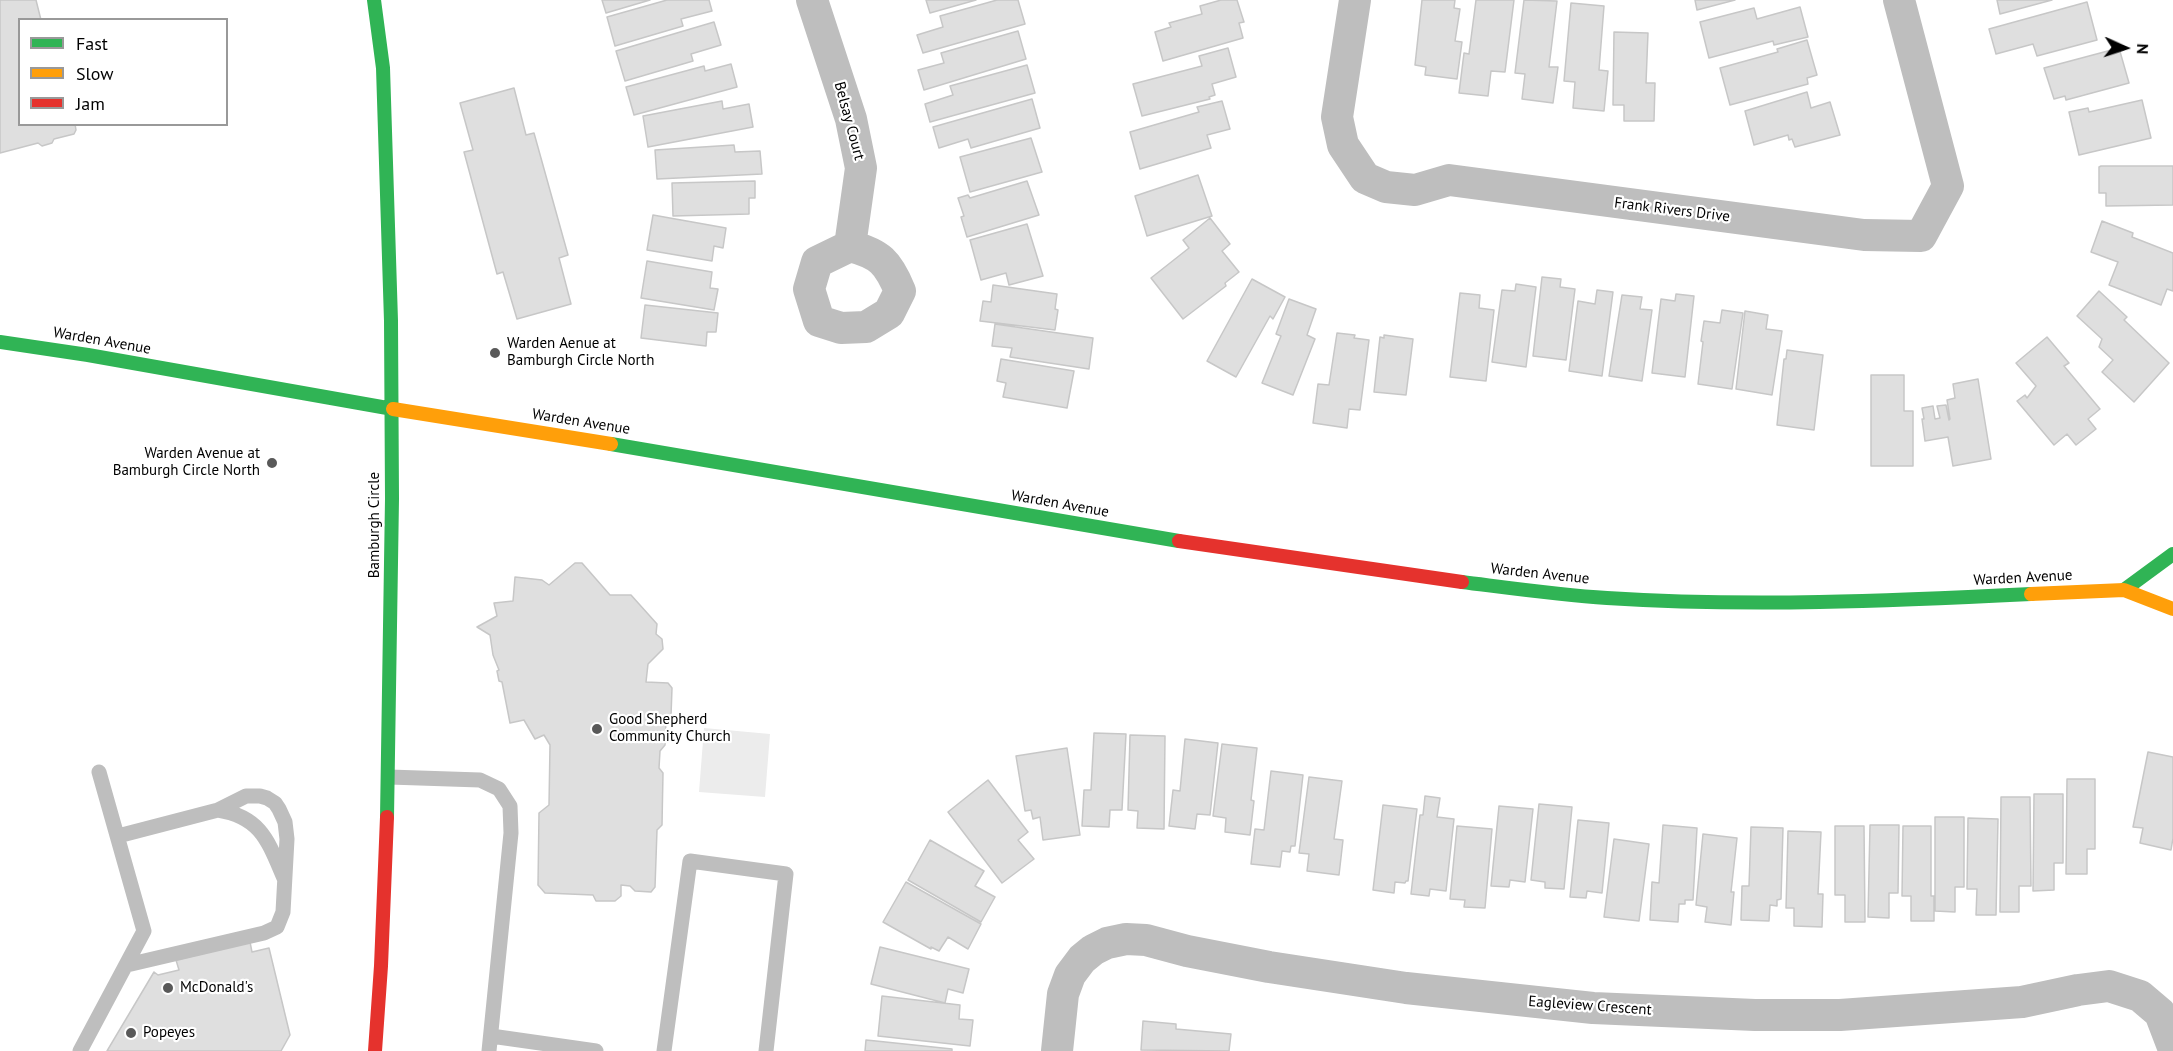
<!DOCTYPE html>
<style>
body{margin:0}
#map{position:relative;width:2173px;height:1051px;overflow:hidden;background:#fff;font-family:"PT Sans",sans-serif}
canvas{display:block}
.legend{position:absolute;left:18px;top:18px;width:210px;height:108px;box-sizing:border-box;background:#fff;border:2px solid #999;margin:0;padding:8px 10px;list-style:none;font-size:18px;color:#000}
.legend li{display:flex;align-items:center;gap:12px;height:30px}
.legend b{width:30px;border:2px solid #999}
.north{position:absolute;left:2095px;top:18px;width:60px;height:60px;-webkit-text-stroke:4px #fff;paint-order:stroke;rotate:93deg;font-size:16px;font-weight:700;line-height:24px;text-align:center;color:#000}
.north::after{content:'';display:block;margin:auto;width:21px;height:27px;background:#000;clip-path:polygon(50% 0,100% 100%,50% 72%,0 100%)}
</style>
<div id="map">
<canvas width="2173" height="1051"></canvas>
<ul class="legend">
<li><b style="height:8px;background:#30b455"></b>Fast</li>
<li><b style="height:8px;background:#ff9f0a"></b>Slow</li>
<li><b style="height:8px;background:#e5322d"></b>Jam</li>
</ul>
<div class="north">N</div>
</div>
<script>
const context = document.querySelector('canvas').getContext('2d');
context.lineJoin = 'round';
function fillPath(path, color) { context.fillStyle = color; context.fill(path, 'evenodd'); }
function strokePath(path, color, width, dash) { context.strokeStyle = color; context.lineWidth = width; context.lineCap = dash ? 'butt' : 'round'; context.setLineDash(dash || []); context.stroke(path); }
function drawText(font, color, halo, rows, align = 'center') {
  context.font = font + ' "PT Sans",sans-serif'; context.lineWidth = 4.5; context.setLineDash([]); context.textBaseline = 'middle'; context.strokeStyle = halo; context.fillStyle = color; for (const [text, x, y, turn = 0] of rows) {
    context.save(); context.translate(x, y); context.rotate((+turn || 0) * Math.PI / 180); context.textAlign = isNaN(turn) ? turn : align; if (halo) context.strokeText(text, 0, 0); context.fillText(text, 0, 0); context.restore();
  }
}
const green = new Path2D(`
 M704,728L770,734L765,797L699,792Z`);
const building = new Path2D(`
 M0,0H36L41,20H20V124H75L76,130L74,134L54,139L52,143L42,146L38,143L0,153Z
 M602,0H650L606,13Z
 M667,0H709L712,11L681,19L683,26L615,46L607,17Z
 M926,0H976L930,13Z
 M997,0H1018L1025,24L923,53L917,35L943,27L940,16Z
 M1221,0H1237L1244,22L1239,23L1243,38L1163,61L1155,32L1171,27L1169,23L1202,14L1200,6Z
 M1422,0H1455L1454,8L1460,9L1455,41L1462,42L1457,79L1425,75L1426,67L1415,65Z
 M1476,0H1514L1505,72L1491,71L1488,96L1459,93L1464,53L1469,54Z
 M1524,0L1557,1L1549,67H1558L1553,103L1522,99L1525,74L1515,73Z
 M1695,0H1735L1697,10Z
 M1997,0H2052L2000,14Z
 M2087,2L2097,40L2037,56L2033,44L1996,54L1989,29Z
 M1571,3L1604,6L1599,70L1608,71L1604,111L1573,108L1575,82L1564,81Z
 M1800,7L1808,37L1774,45L1773,41L1709,58L1700,22L1754,8L1757,19Z
 M714,22L721,45L691,54L693,61L625,81L616,51Z
 M1018,31L1026,59L924,90L918,70L944,63L941,53Z
 M1614,32L1648,33L1646,83H1655L1654,121H1624V105H1613Z
 M1807,40L1817,75L1807,78L1808,84L1730,105L1720,68L1778,52L1777,49Z
 M1228,48L1236,77L1212,84L1215,95L1209,97L1210,99L1142,116L1133,84L1202,66L1199,56Z
 M2119,48L2129,83L2066,100L2065,96L2054,99L2044,68Z
 M731,64L737,87L634,115L626,87L704,66L705,71Z
 M1027,65L1035,93L930,122L925,104L953,95L950,86Z
 M514,88L526,135L534,133L568,255L559,258L571,304L517,319L503,272L497,274L464,152L473,150L460,103Z
 M1807,92L1811,108L1830,102L1840,135L1795,147L1792,139L1789,140L1788,135L1754,145L1745,111Z
 M1032,99L1040,128L971,148L968,139L939,148L933,127Z
 M2142,100L2151,138L2079,155L2069,112L2088,108L2089,112Z
 M722,101L723,109L749,104L753,127L648,147L643,116Z
 M1222,101L1230,129L1207,135L1211,148L1140,169L1130,132L1199,112L1197,107Z
 M1031,138L1042,172L970,192L960,157Z
 M734,145L735,152L760,151L762,174L657,179L655,150Z
 M2101,166H2173V205L2106,206V193H2099V167Z
 M1198,175L1212,216L1147,236L1135,196Z
 M755,181V198H749V214L673,216L672,183Z
 M1027,181L1039,215L967,237L961,217L964,216L958,198L968,195L970,198Z
 M653,215L726,228L723,248L714,246L712,261L647,250Z
 M1210,218L1230,244L1222,251L1239,272L1225,283L1226,286L1183,319L1151,278L1189,248L1183,240Z
 M2102,221L2133,233L2132,237L2173,253V291L2167,289L2161,305L2109,285L2118,262L2091,252Z
 M1027,224L1043,276L1009,285L1006,273L981,280L970,240Z
 M647,261L712,272L710,288L718,289L714,310L641,298Z
 M1542,277L1561,279L1560,287L1575,289L1566,360L1533,356Z
 M1252,279L1285,297L1273,319L1270,316L1236,377L1207,361Z
 M1516,284L1536,287L1526,367L1492,362L1502,290L1515,291Z
 M993,285L1057,294L1055,309L1058,310L1055,330L980,321L983,301L991,302Z
 M1597,290L1613,292L1602,376L1569,371L1578,301L1595,304Z
 M2099,291L2127,317L2124,320L2169,363L2134,402L2102,372L2113,360L2099,347L2102,339L2077,316Z
 M1460,293L1480,295L1479,308L1494,310L1486,381L1450,377Z
 M1676,294L1694,296L1685,377L1652,373L1661,299L1675,301Z
 M1622,295L1642,297L1640,309L1652,310L1642,381L1609,376Z
 M1289,299L1316,309L1307,335L1315,339L1293,395L1262,383L1281,336L1276,334Z
 M645,305L718,313L716,332H707L706,346L641,338Z
 M1722,310L1743,313L1732,389L1698,384L1703,342L1701,341L1704,321L1720,323Z
 M1745,311L1768,315L1766,329L1782,331L1772,395L1736,389Z
 M995,324L1093,338L1089,369L1010,357L1012,348L992,346Z
 M1337,333L1355,335L1354,338L1369,340L1360,410L1349,409L1347,428L1313,423L1318,384L1329,385Z
 M1384,335L1413,339L1406,395L1374,392L1380,337L1384,338Z
 M2047,337L2069,363L2064,366L2100,409L2088,419L2096,429L2076,445L2067,434L2054,445L2017,401L2025,395L2027,398L2036,386L2016,363Z
 M1787,350L1823,355L1814,430L1777,425L1784,359H1786Z
 M1001,359L1074,371L1067,408L1003,397L1006,383L997,381Z
 M1871,375H1904V411H1913V466H1871Z
 M1978,379L1991,459L1953,466L1948,437L1925,441L1922,419H1924L1922,408L1933,406L1935,419L1940,418L1937,406L1946,405L1949,420L1950,419L1947,400L1955,398L1953,384Z
 M575,563H582L610,595H631L657,624L656,634L662,639L663,649L648,664L646,682L668,683L672,688L671,716L666,721L665,745L660,751L659,768L663,773L662,825L657,830L655,887L651,892L635,891L630,886L621,885V896L615,901H596L593,895L545,893L538,885L539,813L549,805L550,745L544,735L535,739L524,720L510,723L502,682L499,681L497,671L499,670L493,655L490,635L477,627L497,616L494,603L513,601L515,577L542,580L549,585Z
 M1094,733L1126,734L1122,810H1110L1109,827L1082,826L1084,790H1091Z
 M1130,735L1165,736L1164,829L1137,828L1138,811L1128,810Z
 M1185,739L1218,743L1210,815L1197,814L1195,829L1169,826L1173,790L1180,791Z
 M1222,744L1257,748L1251,800L1254,801L1250,835L1225,832L1226,818L1213,816Z
 M1067,748L1080,835L1043,840L1040,817L1033,819L1031,810L1025,811L1016,756Z
 M2148,752L2173,757V838L2171,850L2140,843L2143,828L2133,827Z
 M1271,771L1303,775L1295,846H1291L1290,852L1282,851L1280,867L1251,864L1255,829L1264,830Z
 M1309,777L1342,781L1334,839L1343,840L1339,875L1307,871L1309,854L1299,853Z
 M2067,779H2095V849H2087V874H2066Z
 M988,780L1028,832L1018,840L1034,859L1002,883L948,812Z
 M2034,794H2063V863H2054V890L2033,891Z
 M1425,796L1440,798L1437,817L1454,819L1446,891L1430,889L1429,896L1411,894L1420,815H1423Z
 M2001,797H2030L2031,886H2019V912H2000Z
 M1539,804L1572,807L1564,889L1545,888V882L1531,880Z
 M1383,805L1417,809L1408,881H1406L1405,883L1395,882L1394,893L1373,890Z
 M1499,806L1533,809L1525,882L1510,880L1509,887L1491,886Z
 M1935,817H1964V887H1955V912L1935,911Z
 M1968,818L1998,819L1996,915H1976L1977,889H1967Z
 M1578,820L1609,823L1602,893L1587,891L1586,898L1570,897Z
 M1663,825L1697,828L1693,900H1685V904H1679L1678,922L1650,920L1652,882L1659,883Z
 M1870,825H1899L1898,893H1889V918L1868,917Z
 M1457,826L1492,829L1485,908L1464,907L1465,900L1450,899Z
 M1835,826H1864L1865,922H1845V895H1835Z
 M1903,826H1931V896H1934V921H1911V896H1902Z
 M1751,827L1783,828L1781,899L1777,900V906L1770,905L1769,921L1741,920L1742,886H1749Z
 M1788,831L1821,832L1818,894H1823L1822,927L1794,926V908H1786Z
 M1703,834L1737,838L1731,892H1734L1731,925L1705,922L1707,907L1696,905Z
 M1614,839L1649,844L1639,921L1604,917Z
 M930,840L984,871L975,886L995,897L981,922L908,880Z
 M906,882L981,924L968,949L948,937L939,951L931,947V949L883,922Z
 M250,942L252,952L269,948L290,1035L281,1051H107L154,972L158,975L179,970L176,960Z
 M880,947L969,969L963,993L948,989L945,1003L871,984Z
 M882,996L960,1005L959,1019L973,1020L970,1046L878,1036Z
 M1143,1021L1176,1024V1029L1231,1034L1229,1051L1141,1050Z
 M866,1040L876,1041L952,1049V1051H865Z`);
const lane = new Path2D(`
 M389,777L480,780L499,789L510,806L511,833L489,1051
 M218,810C261,817 268,841 284,878
 M118,836L218,810L246,796H260L267,798L275,803L279,809L285,822L287,839L283,912L277,927L264,933L127,965
 M491,1036L596,1051
 M80,1051L144,931L99,772
 M664,1051L690,861L786,874L766,1051`);
const street = new Path2D(`
 M812,0L851,119L861,168L850,246
 M1355,0L1337,117L1343,145L1365,178L1386,187L1415,190L1449,180L1864,235L1921,236L1948,186L1899,0
 M850,246C880,254 888,262 900,291L889,313L866,327L841,328L819,321L809,289L817,262Z
 M1057,1051L1063,994L1070,975L1082,959L1093,950L1107,943L1126,939L1146,940L1187,951L1269,967L1406,988L1593,1008L1755,1015H1840L2022,1002L2078,990L2109,986L2140,996L2160,1013L2173,1047`);
const fast = new Path2D(`
 M374,0L383,68L391,321L392,499L387,817
 M0,342L88,355L393,409
 M611,444L1179,541
 M1462,582C1510,588 1559,595 1607,598C1748,607 1891,601 2031,594
 M2124,590L2173,554`);
const slow = new Path2D(`
 M393,409L611,444
 M2031,594L2124,590L2173,609`);
const jam = new Path2D(`
 M1179,541L1462,582
 M375,1051L381,966L387,817`);
const markers = [
 [495,353,6,"#595959"],
 [272,463,6,"#595959"],
 [597,729,6,"#595959"],
 [168,988,6,"#595959"],
 [131,1033,6,"#595959"]
];
const streetNames = [
 ["Belsay Court",849,121,75],
 ["Frank Rivers Drive",1672,210,7],
 ["Warden Avenue",102,341,10],
 ["Warden Avenue",581,422,9],
 ["Warden Avenue",1060,504,10],
 ["Bamburgh Circle",375,525,-90],
 ["Warden Avenue",1540,574,6],
 ["Warden Avenue",2023,578,-3],
 ["Eagleview Crescent",1590,1006,4]
];
const poiNames = [
 ["Warden Aenue at",507,344],
 ["Bamburgh Circle North",507,361],
 ["Warden Avenue at",260,454,"right"],
 ["Bamburgh Circle North",260,471,"right"],
 ["Good Shepherd",609,720],
 ["Community Church",609,737],
 ["McDonald's",180,988],
 ["Popeyes",143,1033]
];
fillPath(green, '#ececec');
fillPath(building, '#dfdfdf');
strokePath(building, '#c7c7c7', 1.5);
strokePath(lane, '#bebebe', 15);
strokePath(street, '#bebebe', 32);
strokePath(fast, '#30b455', 14);
strokePath(slow, '#ff9f0a', 14);
strokePath(jam, '#e5322d', 14);
for (const [x, y, r, color] of markers) { const dot = new Path2D(); dot.arc(x, y, r, 0, 2 * Math.PI); context.fillStyle = color; context.fill(dot); strokePath(dot, '#fff', 2); }
drawText('15px', '#000', '#fff', streetNames);
drawText('15px', '#000', '#fff', poiNames, 'left');
</script>
